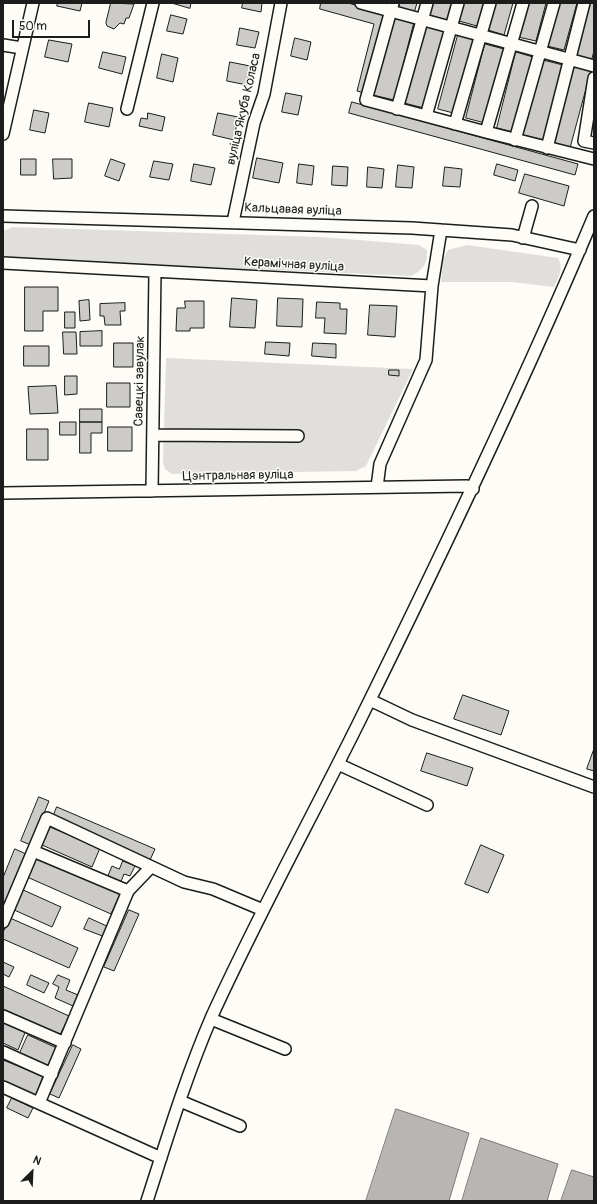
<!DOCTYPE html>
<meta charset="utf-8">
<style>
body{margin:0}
#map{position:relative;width:597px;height:1204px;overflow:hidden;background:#fdfcf7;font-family:Pangolin,sans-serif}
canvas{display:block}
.frame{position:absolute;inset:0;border:4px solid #1c1c1c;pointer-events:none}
.north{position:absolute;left:12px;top:1152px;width:40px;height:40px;-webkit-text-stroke:3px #fdfcf7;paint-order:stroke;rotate:24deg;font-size:11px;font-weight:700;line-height:16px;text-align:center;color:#1c1c1c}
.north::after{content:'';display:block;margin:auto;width:14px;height:18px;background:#1c1c1c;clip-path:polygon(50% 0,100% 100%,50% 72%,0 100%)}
.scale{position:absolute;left:12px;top:20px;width:78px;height:18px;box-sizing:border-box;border:2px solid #1c1c1c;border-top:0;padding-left:5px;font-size:12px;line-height:14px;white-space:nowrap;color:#1c1c1c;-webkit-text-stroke:3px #fdfcf7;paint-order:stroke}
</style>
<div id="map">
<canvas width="597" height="1204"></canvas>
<div class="frame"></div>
<div class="north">N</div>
<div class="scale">50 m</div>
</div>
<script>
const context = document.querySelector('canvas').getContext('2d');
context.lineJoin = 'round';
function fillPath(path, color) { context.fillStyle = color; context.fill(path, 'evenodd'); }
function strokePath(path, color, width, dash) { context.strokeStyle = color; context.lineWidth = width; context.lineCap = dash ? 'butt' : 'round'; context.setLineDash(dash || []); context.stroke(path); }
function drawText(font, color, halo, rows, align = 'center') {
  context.font = font + ' Pangolin,sans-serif'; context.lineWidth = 3; context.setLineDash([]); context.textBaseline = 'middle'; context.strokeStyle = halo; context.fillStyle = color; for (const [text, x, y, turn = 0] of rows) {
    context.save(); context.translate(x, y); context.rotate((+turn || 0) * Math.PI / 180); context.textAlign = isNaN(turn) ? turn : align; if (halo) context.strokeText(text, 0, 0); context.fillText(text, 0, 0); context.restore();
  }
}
const green = new Path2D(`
 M13,227L322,237L419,245L427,250C428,264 423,270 411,276L6,258L3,253V231Z
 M467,245L558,258C564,269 559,276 554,287L511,282H441L443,259L448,250Z
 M166,358L413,369L366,466L356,471L172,474L165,469L163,462Z`);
const water = new Path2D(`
 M396,1109L469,1133L449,1201H366Z
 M481,1138L558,1164L547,1201H462Z
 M572,1170L594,1177V1201H561Z`);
const building = new Path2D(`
 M58,3H82L80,11L57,6Z
 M111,3L134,4L129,18H126L124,24L120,23L114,29L107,26L106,23Z
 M172,3H191L190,8Z
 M243,3H262L261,12L242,8Z
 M321,3H348L385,13L364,93L357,91L374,24L320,9Z
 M400,3H417L414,13L399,9Z
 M432,3H452L447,20L429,15Z
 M464,3H484L477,26L459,21Z
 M496,3H513L504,35L488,30Z
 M528,3H546L536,41L518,37Z
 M559,3H577L564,50L547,46Z
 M588,3H594V51L591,62L573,57Z
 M171,15L187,19L183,34L167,31Z
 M394,16L414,22L394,100L373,95Z
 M425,24L445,29L424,108L404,103Z
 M240,28L259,32L255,48L237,45Z
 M458,35L476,39L457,114L438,109Z
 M295,38L311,42L307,60L291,56Z
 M49,40L72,44L68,62L45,57Z
 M485,44L504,49L485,123L466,118Z
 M103,52L126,57L122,74L99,68Z
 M516,52L533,57L513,132L497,128Z
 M162,54L178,58L173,82L157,78Z
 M543,60L563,65L544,140L523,135Z
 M230,62L250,66L247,85L227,81Z
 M573,65L591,70L570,148L552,143Z
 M286,93L302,96L298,115L282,112Z
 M352,102L578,164L575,175L349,113Z
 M89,103L113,108L109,127L85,122Z
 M34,110L49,113L45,133L30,130Z
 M148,113L165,117L162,131L139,126L141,118L147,119Z
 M218,113L238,117L234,140L213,135Z
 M257,158L283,163L279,183L253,178Z
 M21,159H36V175H21Z
 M53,159H72V178L54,179Z
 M111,159L125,164L119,181L105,176Z
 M154,161L173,164L169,180L150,177Z
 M194,164L215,168L211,185L191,181Z
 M299,164L314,166L312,185L297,183Z
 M497,164L518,170L515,181L494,175Z
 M398,165L414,167L412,188L396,187Z
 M333,166L348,167L347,186L332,185Z
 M368,167L384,169L382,188L367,187Z
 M445,167L462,169L460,187L443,186Z
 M525,174L569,186L564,206L519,193Z
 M25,287H58V311H43V331H25Z
 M232,298L257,300L255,328L230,327Z
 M278,298L303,299L302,327L277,326Z
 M89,300L90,320L80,321L79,301Z
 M185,301H204V328H190V331H176L177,308H185Z
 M317,302L340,303V309H347L346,334L324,333L325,318H316Z
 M125,303V311H120L121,325H105L104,316H100V304Z
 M370,305L397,306L395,337L368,335Z
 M65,312H75V328H65Z
 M102,331V346H80V332Z
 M63,332H76L77,354H64Z
 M266,342L290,343L289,356L265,354Z
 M114,343H133V367H114Z
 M313,343L336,344V358L312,356Z
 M24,346H49V366H24Z
 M389,370H399V376L389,375Z
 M65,376H77V394L65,395Z
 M107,383H130V407H107Z
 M56,386L58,413L30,414L28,387Z
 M80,409H102V422H80Z
 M60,422H76V435H60Z
 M80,422H102V433H91V453H80Z
 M108,427H132V451H108Z
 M27,429H48V460H27Z
 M463,695L509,711L501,735L454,719Z
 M594,749V771L587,769Z
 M427,753L473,768L467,786L421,771Z
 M39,797L49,801L31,845L21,841Z
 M57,807L155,849L150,860L53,817Z
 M50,827L100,848L92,867L42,845Z
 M481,845L504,855L488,893L465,884Z
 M15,849L26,854L3,912V878Z
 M36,858L120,894L111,914L27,877Z
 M123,861L135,866L130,876L124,874L120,884L107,878L112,866L119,869Z
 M21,889L61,907L52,927L12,909Z
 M129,910L139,914L114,971L104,967Z
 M10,918L78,948L69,968L3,939V933Z
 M89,918L109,927L105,937L84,929Z
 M3,962L14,967L9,977L3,974Z
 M31,975L49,983L44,993L27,985Z
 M58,975L70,980L66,990L78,995L73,1006L55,998L59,987L53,984Z
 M3,986L69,1016L60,1035L3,1009Z
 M3,1020L26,1030L18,1050L3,1043Z
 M28,1035L59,1049L50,1070L19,1055Z
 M73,1045L81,1049L59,1098L50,1094Z
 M3,1060L43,1076L36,1095L3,1082Z
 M12,1098L33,1108L28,1118L7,1108Z`);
const minor = new Path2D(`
 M361,3L594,66
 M393,3L366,100L486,132L594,159
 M3,45L22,48
 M594,78L584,141L594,143
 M127,109L153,3
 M397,109L427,3
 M426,116L458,3
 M455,124L490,3
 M486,132L523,3
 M3,134L33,3
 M515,140L554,3
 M547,148L584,3
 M3,216L412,228L512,235L580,250
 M233,222L254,123L264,94L281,3
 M523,238L532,206
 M3,263L432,286
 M153,435L298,436
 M377,487L380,464L426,360L432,286L441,230
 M152,491L155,271
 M3,493L467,486L473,489
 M370,700L412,720L594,787
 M338,764L427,805
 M33,851L128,891L151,867
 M3,922L47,818L184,882L213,889L263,910
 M3,1016L65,1043
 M211,1019L285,1049
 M3,1052L52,1074
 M3,1087L161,1158
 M180,1101L240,1126
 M39,1103L128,891
 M147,1201C167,1139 186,1076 212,1016C258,915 311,819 360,720C442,554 522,387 594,216`);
const streetNames = [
 ["вуліца Якуба Коласа",244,109,-77],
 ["Кальцавая вуліца",293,210,2],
 ["Керамічная вуліца",294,265,3],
 ["Савецкі завулак",140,381,-89],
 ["Цэнтральная вуліца",238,476,-1]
];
fillPath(green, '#e0dfdb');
fillPath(water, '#b7b6b2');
strokePath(water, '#797876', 1);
fillPath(building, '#cccbc8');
strokePath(building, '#1c1c1c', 1);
strokePath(minor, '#1c1c1c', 14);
strokePath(minor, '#fdfcf7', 11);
drawText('13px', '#1c1c1c', '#fdfcf7', streetNames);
</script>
